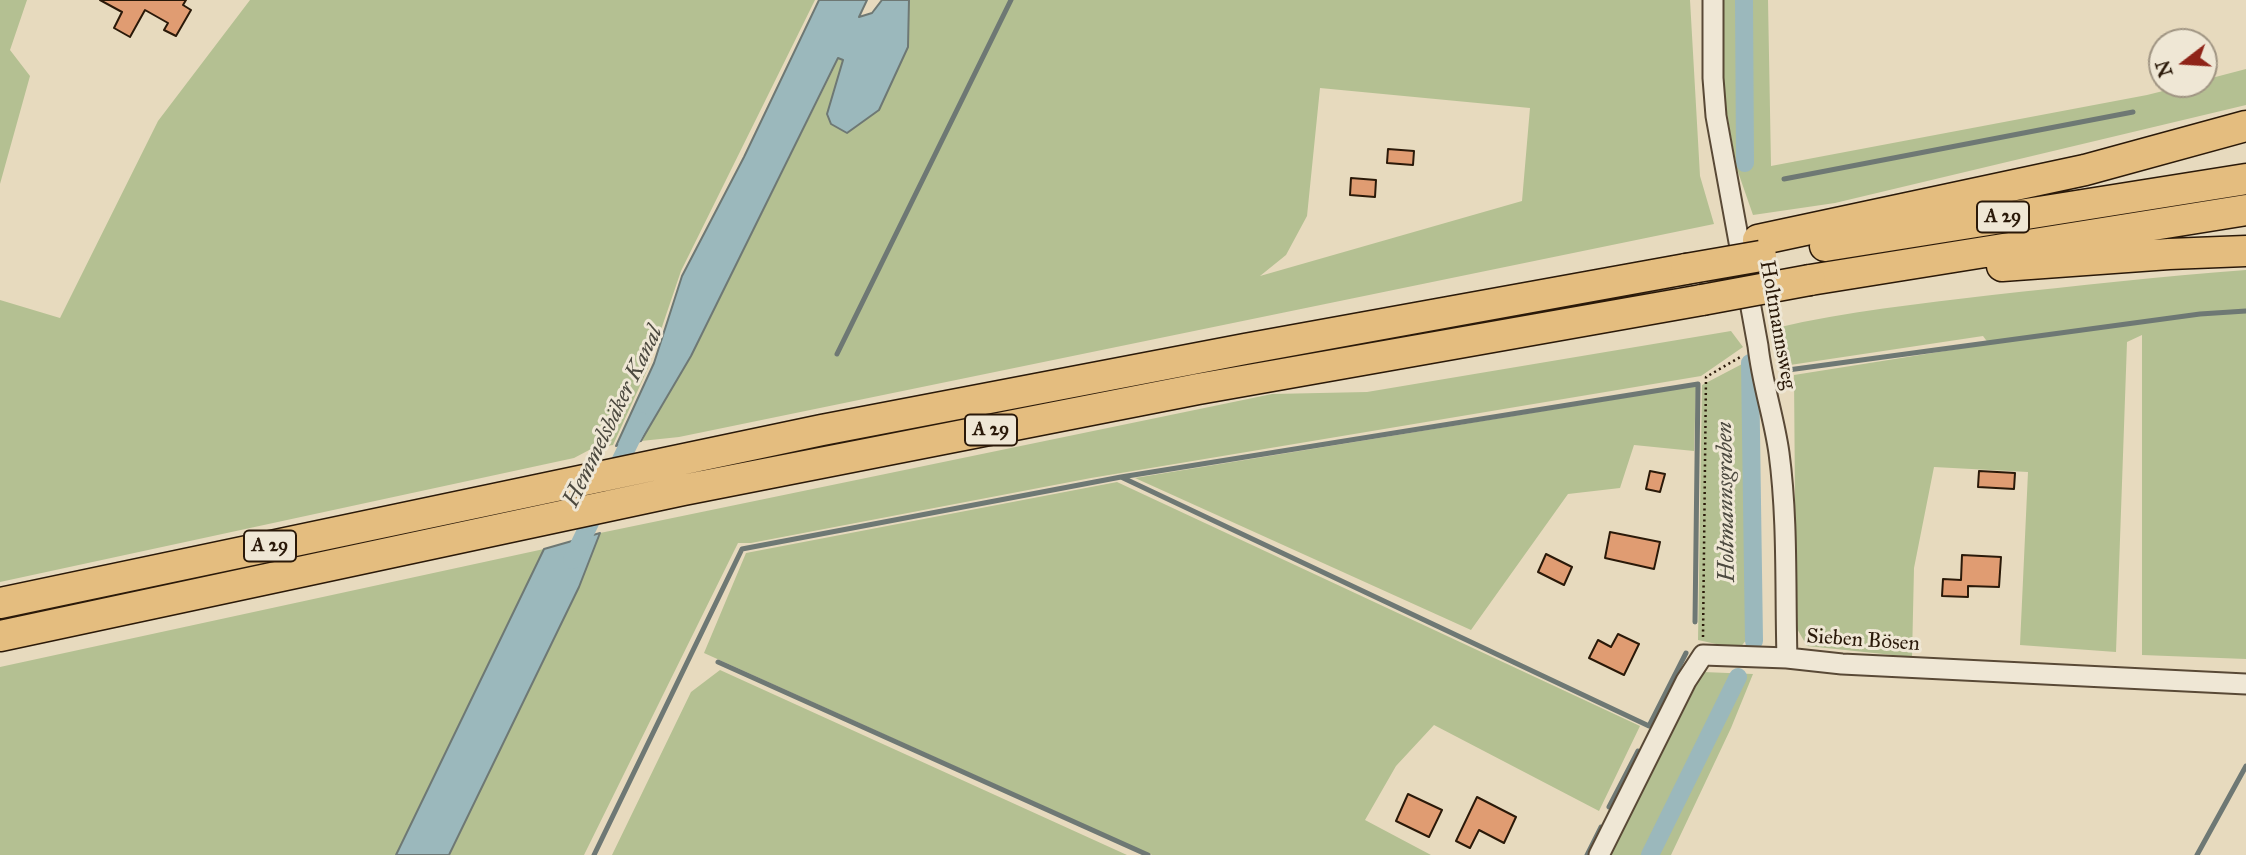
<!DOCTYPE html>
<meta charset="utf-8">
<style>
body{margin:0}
#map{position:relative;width:2246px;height:855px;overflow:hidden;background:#e7dabe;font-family:"IM FELL Great Primer",serif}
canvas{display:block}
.north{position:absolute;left:2148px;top:28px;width:70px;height:70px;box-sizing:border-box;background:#efe7d5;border:2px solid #a09583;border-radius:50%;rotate:253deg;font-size:19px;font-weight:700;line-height:28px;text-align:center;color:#2a1909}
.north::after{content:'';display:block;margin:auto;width:24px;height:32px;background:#8f2418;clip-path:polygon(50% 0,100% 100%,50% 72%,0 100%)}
</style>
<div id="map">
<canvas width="2246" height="855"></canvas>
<div class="north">N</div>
</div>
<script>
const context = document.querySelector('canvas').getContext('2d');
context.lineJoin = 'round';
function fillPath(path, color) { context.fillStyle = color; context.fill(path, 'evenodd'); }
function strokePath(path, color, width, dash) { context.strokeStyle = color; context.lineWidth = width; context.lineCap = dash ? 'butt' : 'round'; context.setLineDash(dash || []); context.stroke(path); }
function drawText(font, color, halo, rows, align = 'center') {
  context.font = font + ' "IM FELL Great Primer",serif'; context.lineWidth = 6; context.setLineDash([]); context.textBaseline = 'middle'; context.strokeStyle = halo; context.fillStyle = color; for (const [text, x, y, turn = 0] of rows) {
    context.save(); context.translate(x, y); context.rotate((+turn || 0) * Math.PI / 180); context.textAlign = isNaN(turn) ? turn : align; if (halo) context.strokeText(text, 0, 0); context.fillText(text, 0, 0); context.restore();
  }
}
const green = new Path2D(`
 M0,0H27L10,50L30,76L0,184Z
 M250,0H815L681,271L648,368L613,445L593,448L574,458L0,582V300L60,318L158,121Z
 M909,0H1690L1700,176L1714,224L679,437L641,441L691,356L839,58L843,60L838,82L908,47ZM1320,88L1530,108L1522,201L1260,276L1286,255L1307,216Z
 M1721,0H1768L1771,166L2147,95L2191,84H2204V80L2246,69V105L1835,203L1753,215L1737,169L1722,86Z
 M2246,270V659L2142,655V335L2127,342L2116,652L2020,645L2028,472L1934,467L1914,568L1912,657L1807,646L1796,627L1794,375L1989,344L1983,336L1790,365L1776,328C1847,311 1919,304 1992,295C2076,286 2161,276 2246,270Z
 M1731,331L1743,347L1701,376L1091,478L751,543H738L584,855H449L579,587L600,533L1272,394L1367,392Z
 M1744,363L1747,639L1739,649L1698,640L1702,385Z
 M1696,386L1694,451L1634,445L1620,488L1568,494L1471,630L1135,478Z
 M1117,482L1640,726L1599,811L1434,725L1396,766L1365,820L1431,855H1152L704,653L746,553Z
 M544,549L396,855H0V667Z
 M720,670L1127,855H612L691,692Z
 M1703,672L1753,674L1731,728L1671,855H1611Z`);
const water = new Path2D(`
 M819,0H867L859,17L872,13L882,0H909L908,47L879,110L847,133L831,124L827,114L843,60L838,58L691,356L641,441L616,446L654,363L682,276L744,157Z
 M600,533L579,587L449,855H396L544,549Z`);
const stream = new Path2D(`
 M1784,179L2133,112
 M837,354L1011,0
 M1788,370L2200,314L2246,311
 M1121,477L1698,384L1695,622
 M718,662L1148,855
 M1609,807L1638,751
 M594,855L742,549L1121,477L1649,726L1686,653
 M1587,855L1601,827
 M2197,855L2246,766`);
const canal = new Path2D(`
 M1744,0L1745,163
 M1750,363L1754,641
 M612,478L640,421
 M572,560L598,506
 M1650,855L1738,677`);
const building = new Path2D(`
 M100,0H186L183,5L191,10L176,36L164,30L168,23L145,10L130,37L114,28L122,12Z
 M1388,149L1414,151L1413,165L1387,163Z
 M1351,178L1376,180L1375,197L1350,195Z
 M1650,471L1665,474L1660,492L1646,489Z
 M1979,471L2015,473L2014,489L1978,487Z
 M1610,532L1660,542L1654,569L1605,558Z
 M1546,554L1572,567L1564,585L1538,572Z
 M1962,555L2001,557L1999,587L1968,586V597L1942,596L1943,579L1961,580Z
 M1618,634L1639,644L1624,675L1589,658L1598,640L1611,647Z
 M1408,794L1442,810L1429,837L1396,821Z
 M1477,797L1516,817L1504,843L1479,830L1470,848L1456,841Z`);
const path = new Path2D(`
 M1703,637L1706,377L1742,356`);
const minor = new Path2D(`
 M1713,0V78L1716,116L1758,346C1762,383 1774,417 1779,453C1788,520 1785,590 1787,658
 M1599,855L1686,681L1703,655L1787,658L1842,664L2246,684`);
const highway = new Path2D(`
 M1758,240L2085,170L2246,126
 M1825,246L2246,179
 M2002,266L2169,254L2246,251
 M1810,280L2246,210
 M0,603L822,430L1245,349L1686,269
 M0,636L683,490L1198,389L1702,300`);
const highwayBridge = new Path2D(`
 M1686,269L1761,256
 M1702,300L1810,280`);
const shields = [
 [2003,217,52],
 [991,430,52],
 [270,546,52]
];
const shieldNames = [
 ["A 29",2003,217],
 ["A 29",991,430],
 ["A 29",270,546]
];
const streetNames = [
 ["Holtmannsweg",1777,325,80],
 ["Sieben Bösen",1863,641,4]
];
const waterNames = [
 ["Hemmelsbäker Kanal",614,417,-64],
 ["Holtmannsgraben",1727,502,-91]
];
fillPath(green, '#b4c092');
fillPath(water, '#9bb8bc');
strokePath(water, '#6e7874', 2);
strokePath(stream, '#6e7874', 5);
strokePath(canal, '#9bb8bc', 18);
fillPath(building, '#e09c72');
strokePath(building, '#2a1909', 2);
strokePath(minor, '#594936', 23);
strokePath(highway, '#2a1909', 33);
strokePath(path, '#2a1909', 2.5, [2, 3.5]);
strokePath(minor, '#efe7d5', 19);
strokePath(highway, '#e4bd7f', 30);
strokePath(highwayBridge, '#2a1909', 33, []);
strokePath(highwayBridge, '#e4bd7f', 30);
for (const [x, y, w] of shields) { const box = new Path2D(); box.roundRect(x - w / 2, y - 15.5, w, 31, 5); context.fillStyle = '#efe7d5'; context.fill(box); strokePath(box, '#2a1909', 2); }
drawText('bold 19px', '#2a1909', null, shieldNames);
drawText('21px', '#2a1909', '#efe7d5', streetNames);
drawText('italic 23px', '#4c493f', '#efe7d5', waterNames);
</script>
